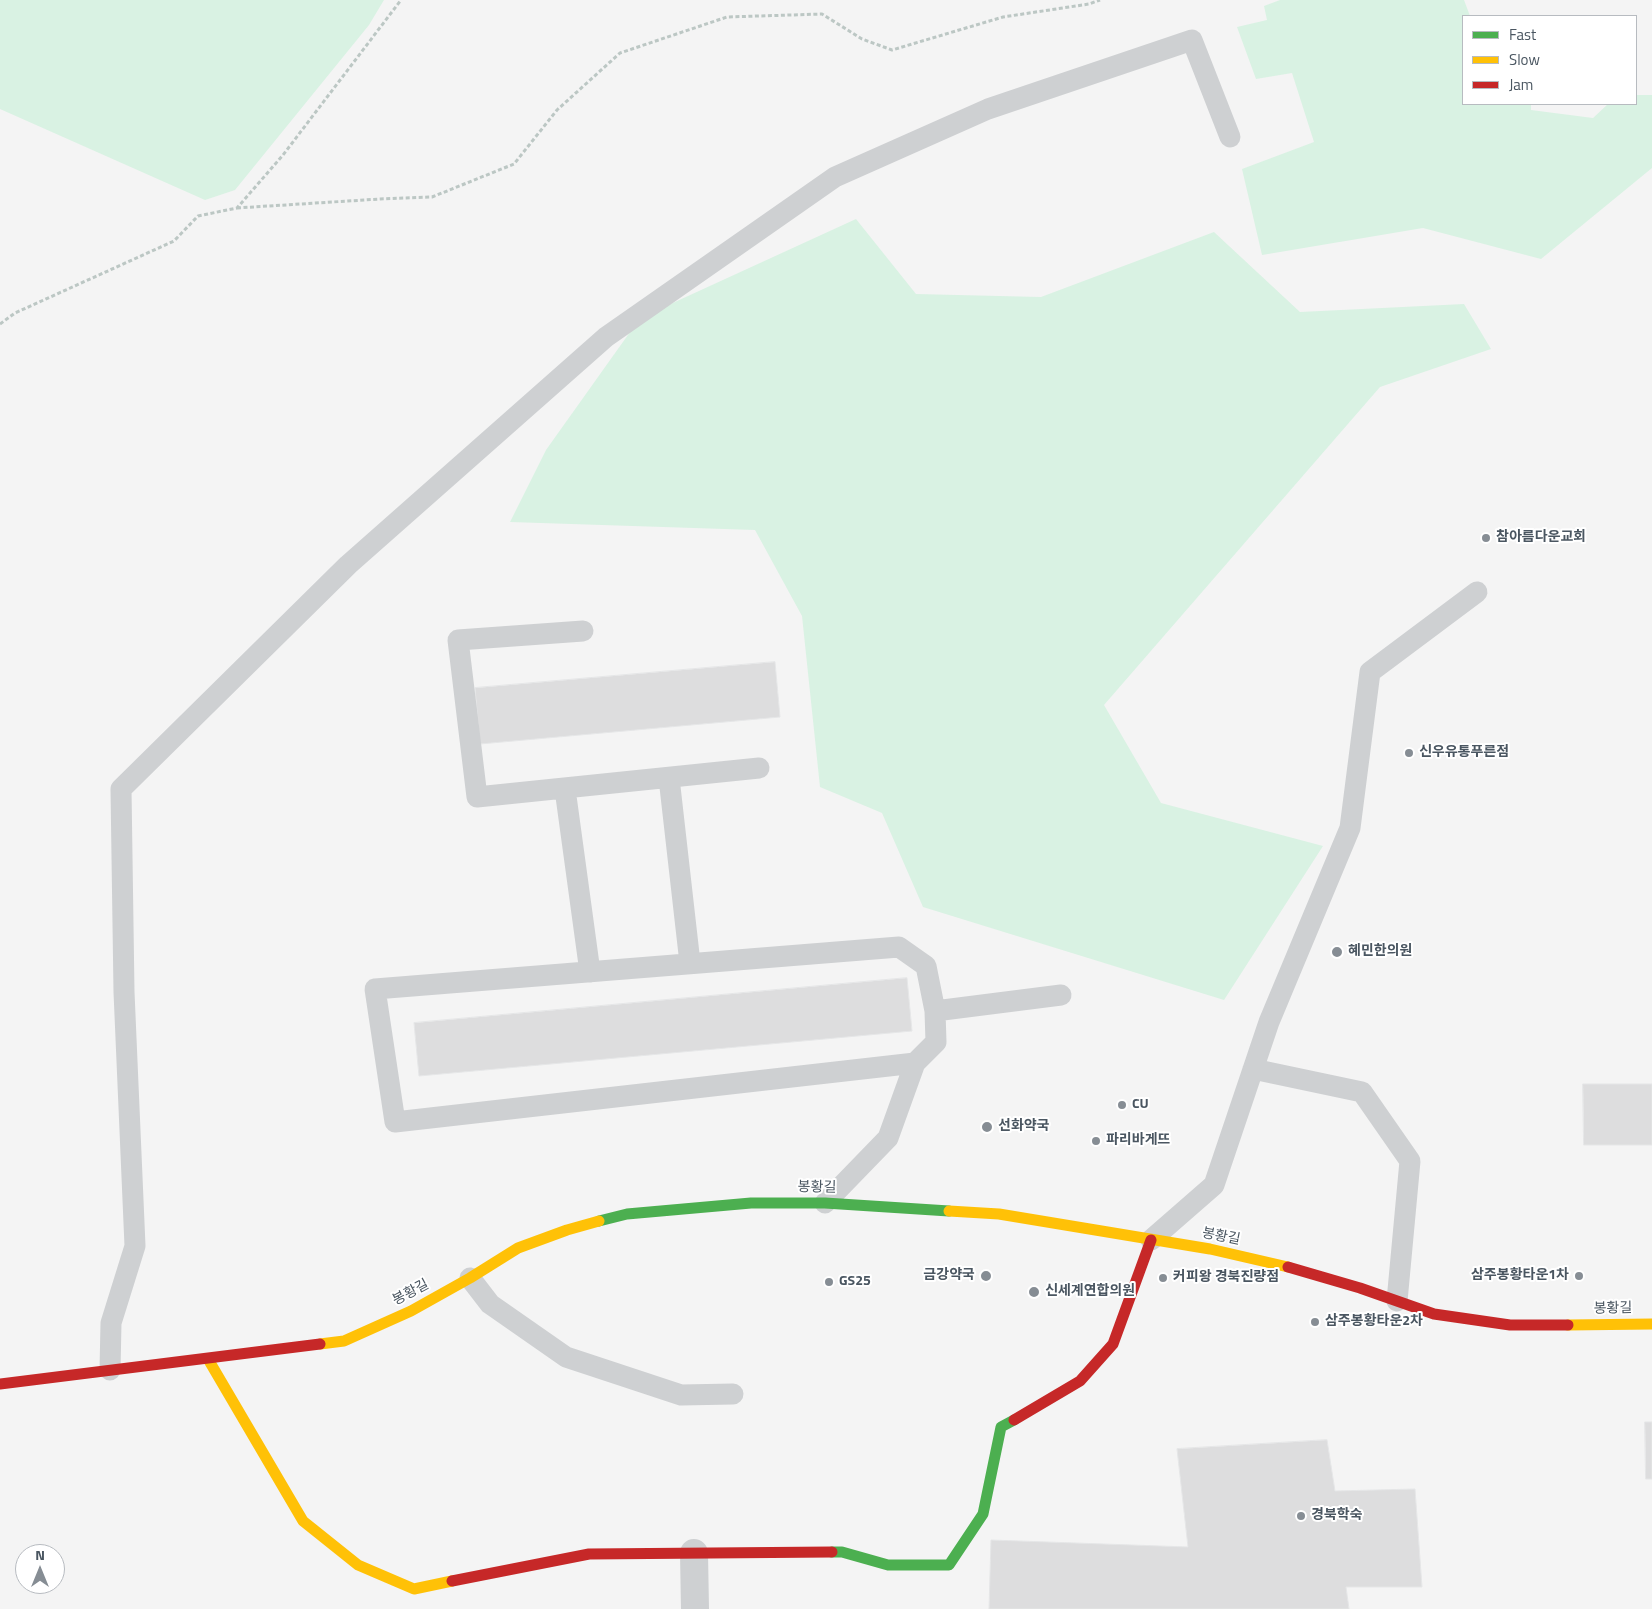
<!DOCTYPE html>
<meta charset="utf-8">
<style>
body{margin:0}
#map{position:relative;width:1652px;height:1609px;overflow:hidden;background:#f4f4f4;font-family:"Titillium Web",sans-serif}
canvas{display:block}
.legend{position:absolute;left:1462px;top:15px;width:175px;height:90px;box-sizing:border-box;background:#fff;border:1px solid #b7bbc0;margin:0;padding:6px 9px;list-style:none;font-size:15px;color:#4a5661}
.legend li{display:flex;align-items:center;gap:10px;height:25px}
.legend b{width:25px;border:1px solid #b7bbc0}
.north{position:absolute;left:15px;top:1544px;width:50px;height:50px;box-sizing:border-box;background:#fff;border:1px solid #b7bbc0;border-radius:50%;rotate:0deg;font-size:14px;font-weight:700;line-height:20px;text-align:center;color:#4a5661}
.north::after{content:'';display:block;margin:auto;width:18px;height:22px;background:#868d94;clip-path:polygon(50% 0,100% 100%,50% 72%,0 100%)}
</style>
<div id="map">
<canvas width="1652" height="1609"></canvas>
<ul class="legend">
<li><b style="height:6px;background:#4caf50"></b>Fast</li>
<li><b style="height:6px;background:#ffc107"></b>Slow</li>
<li><b style="height:6px;background:#c62828"></b>Jam</li>
</ul>
<div class="north">N</div>
</div>
<script>
const context = document.querySelector('canvas').getContext('2d');
context.lineJoin = 'round';
function fillPath(path, color) { context.fillStyle = color; context.fill(path, 'evenodd'); }
function strokePath(path, color, width, dash) { context.strokeStyle = color; context.lineWidth = width; context.lineCap = dash ? 'butt' : 'round'; context.setLineDash(dash || []); context.stroke(path); }
function drawText(font, color, halo, rows, align = 'center') {
  context.font = font + ' "Titillium Web","Noto Sans KR",sans-serif'; context.lineWidth = 4; context.setLineDash([]); context.textBaseline = 'middle'; context.strokeStyle = halo; context.fillStyle = color; for (const [text, x, y, turn = 0] of rows) {
    context.save(); context.translate(x, y); context.rotate((+turn || 0) * Math.PI / 180); context.textAlign = isNaN(turn) ? turn : align; if (halo) context.strokeText(text, 0, 0); context.fillText(text, 0, 0); context.restore();
  }
}
const green = new Path2D(`
 M0,0H384L369,25L235,190L205,200L0,109Z
 M1280,0H1464L1470,16H1463V104H1531V110L1593,118L1608,104H1636V95H1652V168L1541,259L1423,228L1262,255L1242,169L1314,142L1292,73L1256,79L1237,27L1267,20L1264,6Z
 M856,219L916,294L1041,297L1214,232L1300,312L1464,304L1491,349L1380,387L1104,705L1161,803L1323,846L1224,1000L923,907L882,813L820,787L802,616L755,530L510,522L546,450L640,318Z`);
const building = new Path2D(`
 M775,662L780,717L480,744L475,688Z
 M907,978L912,1031L419,1076L414,1023Z
 M1583,1084H1652V1145H1584Z
 M1645,1422H1652V1479H1646Z
 M1327,1440L1335,1491L1415,1489L1422,1587H1346L1349,1609H989L991,1540L1188,1547L1177,1449Z`);
const path = new Path2D(`
 M237,208L380,199L432,197L514,164L557,110L620,53L727,17L822,14L862,39L892,50L1003,17L1089,4L1100,0
 M0,324L15,313L174,241L198,216L237,208L283,155L401,0`);
const lane = new Path2D(`
 M583,631L458,640L477,797L759,768
 M669,778L690,963
 M565,789L590,972
 M915,1063L395,1122L375,989L899,947L926,966L935,1011
 M1253,1069L1362,1092L1410,1161L1397,1301
 M825,1203L888,1138L915,1063L936,1042L935,1011L1061,995
 M1151,1240L1214,1185L1269,1022L1350,828L1370,672L1477,592
 M470,1278L490,1304L566,1357L681,1395L733,1394
 M110,1370L111,1323L135,1246L124,992L121,789L348,565L606,337L835,177L988,109L1192,40L1230,137`);
const street = new Path2D(`
 M694,1553L695,1609`);
const fast = new Path2D(`
 M599,1221L627,1214L751,1203H825L949,1211
 M832,1552H842L888,1565H949L983,1514L1001,1427L1014,1420`);
const slow = new Path2D(`
 M949,1211L999,1214L1210,1249L1288,1267
 M1568,1325L1652,1324
 M320,1344L344,1341L411,1311L470,1278L518,1248L567,1230L599,1221
 M208,1359L303,1521L358,1565L414,1589L452,1581`);
const jam = new Path2D(`
 M1288,1267L1360,1288L1434,1314L1510,1325H1568
 M0,1384L320,1344
 M1014,1420L1080,1381L1113,1344L1151,1240
 M452,1581L589,1554L832,1552`);
const markers = [
 [1486,538,5,"#868d94"],
 [1409,753,5,"#868d94"],
 [1337,952,6,"#868d94"],
 [1122,1105,5,"#868d94"],
 [987,1127,6,"#868d94"],
 [1096,1141,5,"#868d94"],
 [986,1276,6,"#868d94"],
 [1579,1276,5,"#868d94"],
 [1163,1278,5,"#868d94"],
 [829,1282,5,"#868d94"],
 [1034,1292,6,"#868d94"],
 [1315,1322,5,"#868d94"],
 [1301,1516,5,"#868d94"]
];
const poiNames = [
 ["참아름다운교회",1496,538],
 ["신우유통푸른점",1419,753],
 ["혜민한의원",1348,952],
 ["CU",1132,1105],
 ["선화약국",998,1127],
 ["파리바게뜨",1106,1141],
 ["금강약국",975,1276,"right"],
 ["삼주봉황타운1차",1569,1276,"right"],
 ["커피왕 경북진량점",1173,1278],
 ["GS25",839,1282],
 ["신세계연합의원",1045,1292],
 ["삼주봉황타운2차",1325,1322],
 ["경북학숙",1311,1516]
];
const streetNames = [
 ["봉황길",817,1188,1],
 ["봉황길",1221,1237,11],
 ["봉황길",411,1293,-28],
 ["봉황길",1613,1309,-1]
];
fillPath(green, '#d9f2e3');
fillPath(building, '#ddddde');
strokePath(building, '#e5e6e7', 1);
strokePath(path, '#bcc7c4', 3, [4, 2.5]);
strokePath(lane, '#ced0d2', 21);
strokePath(street, '#ced0d2', 28);
strokePath(fast, '#4caf50', 11);
strokePath(slow, '#ffc107', 11);
strokePath(jam, '#c62828', 11);
for (const [x, y, r, color] of markers) { const dot = new Path2D(); dot.arc(x, y, r, 0, 2 * Math.PI); context.fillStyle = color; context.fill(dot); strokePath(dot, '#fff', 2); }
drawText('bold 14px', '#4a5661', '#fff', poiNames, 'left');
drawText('14px', '#4a5661', '#fff', streetNames);
</script>
